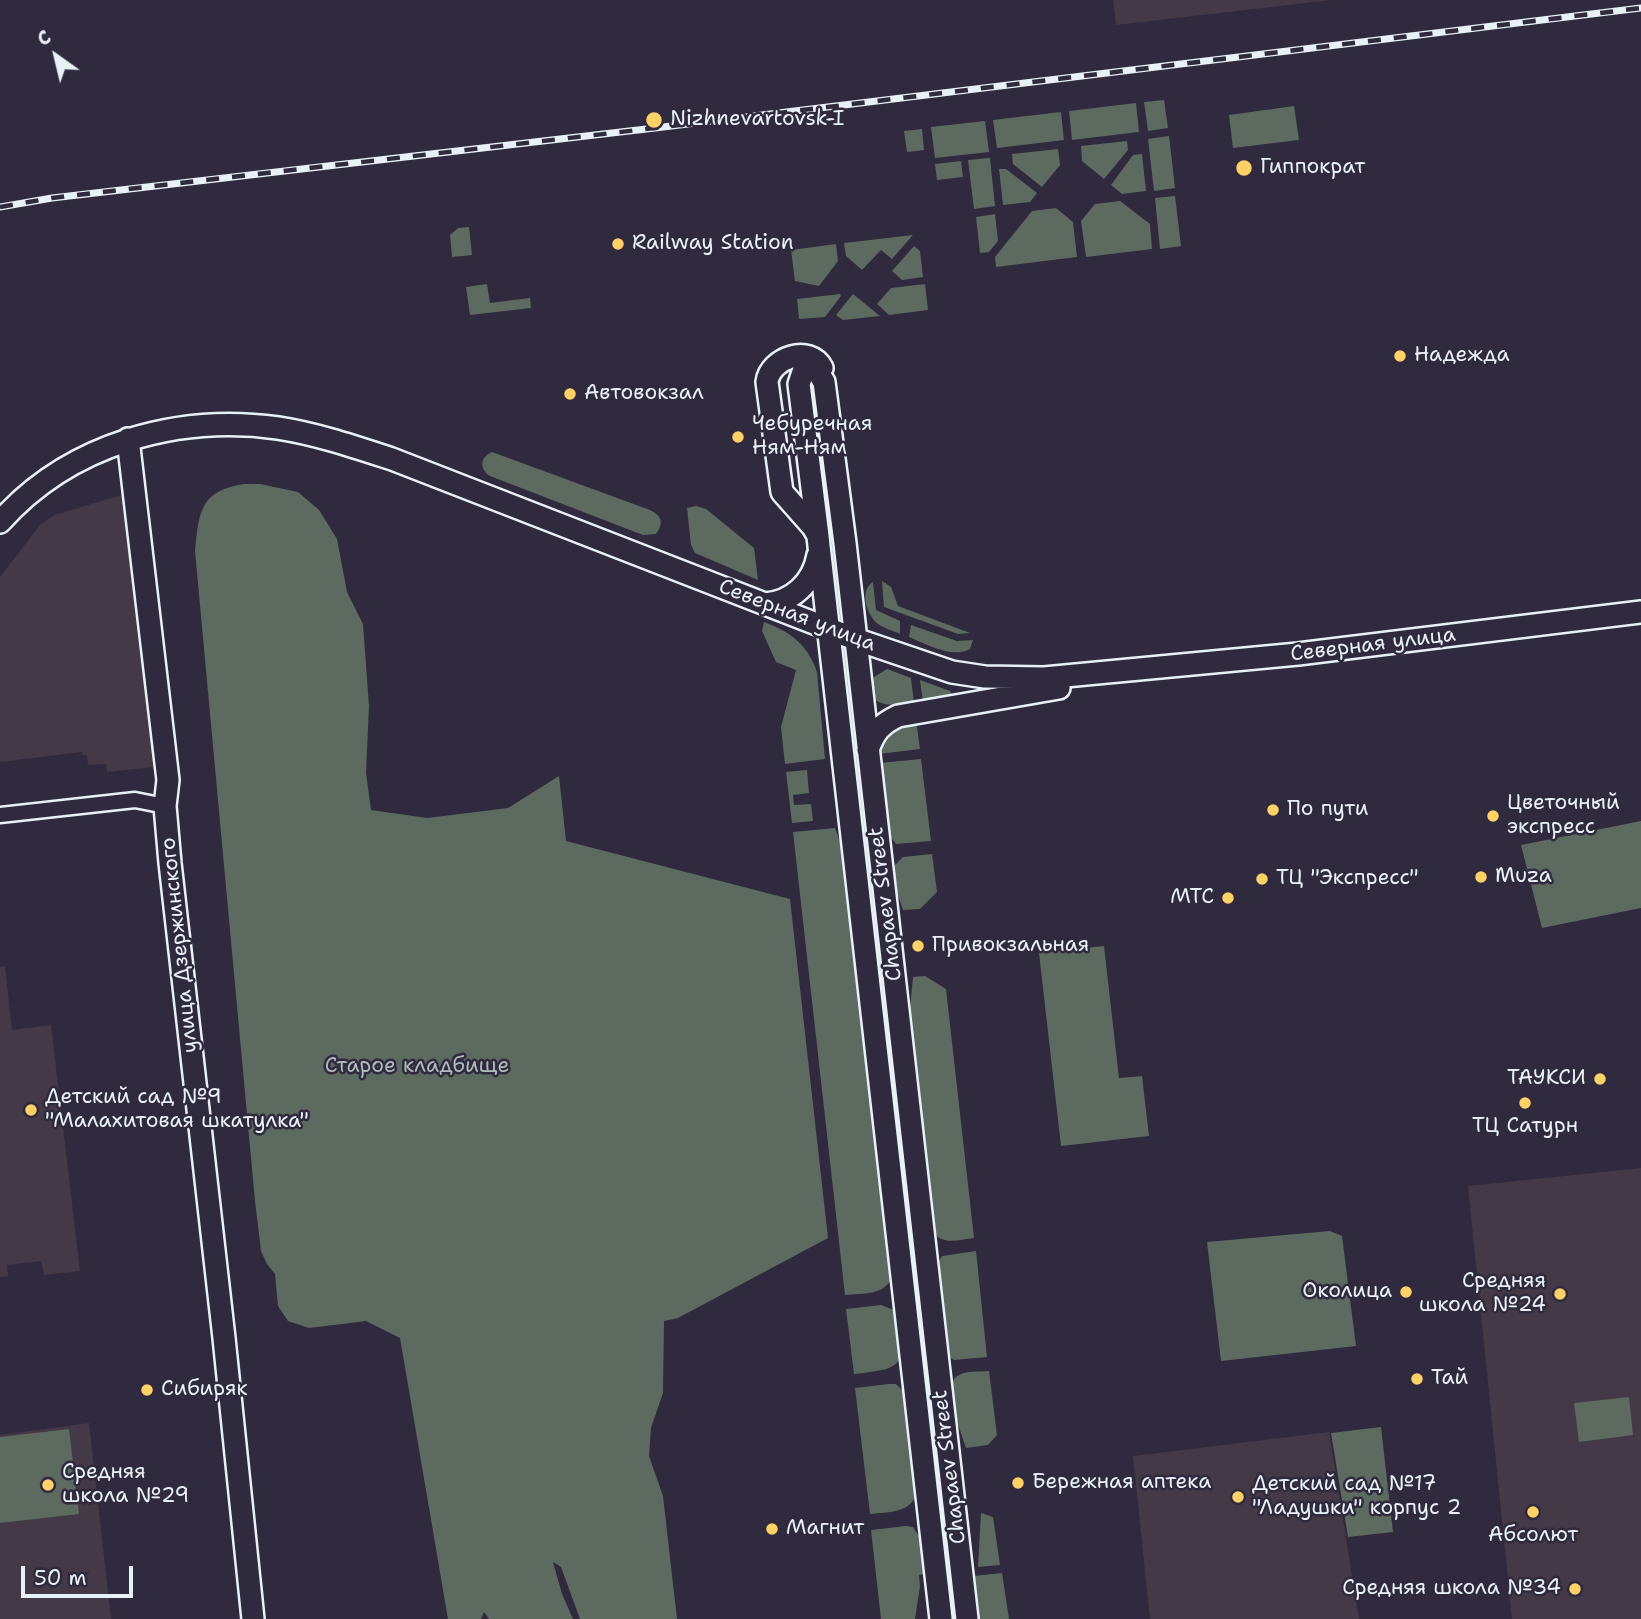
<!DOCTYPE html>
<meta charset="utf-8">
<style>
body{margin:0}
#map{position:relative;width:1641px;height:1619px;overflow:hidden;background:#2f2a3d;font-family:"Shantell Sans",sans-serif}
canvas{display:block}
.north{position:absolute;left:21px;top:21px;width:70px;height:70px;-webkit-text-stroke:5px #2f2a3d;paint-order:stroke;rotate:326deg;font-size:19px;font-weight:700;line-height:28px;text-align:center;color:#e8f1f8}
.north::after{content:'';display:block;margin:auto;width:24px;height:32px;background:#e8f1f8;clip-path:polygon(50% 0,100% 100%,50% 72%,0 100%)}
.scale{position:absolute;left:21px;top:1566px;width:112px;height:32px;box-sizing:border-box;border:4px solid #e8f1f8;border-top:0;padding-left:9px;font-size:21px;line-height:24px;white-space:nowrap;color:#e8f1f8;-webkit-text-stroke:5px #2f2a3d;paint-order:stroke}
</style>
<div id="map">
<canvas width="1641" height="1619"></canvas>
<div class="north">С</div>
<div class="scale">50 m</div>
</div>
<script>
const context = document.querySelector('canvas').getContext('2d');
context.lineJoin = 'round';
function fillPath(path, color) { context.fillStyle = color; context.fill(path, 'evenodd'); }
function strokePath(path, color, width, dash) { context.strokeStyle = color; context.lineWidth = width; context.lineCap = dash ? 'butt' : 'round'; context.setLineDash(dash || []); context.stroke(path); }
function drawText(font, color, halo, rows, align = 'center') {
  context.font = font + ' "Shantell Sans",sans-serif'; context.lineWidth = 5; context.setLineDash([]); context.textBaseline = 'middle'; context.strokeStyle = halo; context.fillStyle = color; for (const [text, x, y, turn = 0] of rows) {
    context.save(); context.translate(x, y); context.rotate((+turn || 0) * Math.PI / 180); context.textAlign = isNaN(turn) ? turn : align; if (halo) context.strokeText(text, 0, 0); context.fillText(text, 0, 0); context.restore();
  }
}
const built = new Path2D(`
 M1113,0H1332L1116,25Z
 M122,495L154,767L107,772L106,764L88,765L87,755H82V752L0,762V577L40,525L54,515Z
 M5,966L12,1030L51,1025L80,1271L44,1275L41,1261L7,1265L8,1276L0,1277V967Z
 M1641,1168V1619H1512L1468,1186Z
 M89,1423L111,1619H0V1435Z
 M1329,1432L1359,1619H1150L1133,1456Z`);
const green = new Path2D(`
 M1164,100L1168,128L1148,131L1144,102Z
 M1136,103L1139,132L1072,140L1069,111Z
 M1294,106L1299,140L1233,148L1229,115Z
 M1061,112L1064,140L997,148L993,120Z
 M985,121L989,152L935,158L931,127Z
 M922,129L924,150L907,152L904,131Z
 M1169,136L1175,188L1154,191L1148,139Z
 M1127,141L1128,150L1104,179L1082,161L1081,146Z
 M1058,149L1060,165L1042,187L1013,164L1012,154Z
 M1142,154L1146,191L1122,194L1111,185L1133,155Z
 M990,158L995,206L974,209L968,160Z
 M961,161L963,177L937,180L935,164Z
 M999,169H1006L1037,193L1030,202L1003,205Z
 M1175,196L1181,246L1160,249L1155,198Z
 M1120,201L1150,224L1152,249L1086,257L1081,221L1095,204Z
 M1056,208L1073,222L1077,257L996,267L995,257L1032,211Z
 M995,214L998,241L989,252L980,253L976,217Z
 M469,227L472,255L452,257L450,235L458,228Z
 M913,235L892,259L881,250L862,270L846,256L844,243Z
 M836,244L838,261L819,286L795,281L791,250Z
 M914,246L920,251L923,277L902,280L892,271Z
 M487,284L490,303L530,298L531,308L470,315L466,287Z
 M925,284L928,310L889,315L877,304L891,288Z
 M840,294L841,296L825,317L799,319L797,299Z
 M853,294L880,316L843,320L836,315Z
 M812,380L816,383L840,609L836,607Z
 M492,452L650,510C662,516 664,523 656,534L643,535L490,476C479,469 480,457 492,452Z
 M244,484H260L298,492L319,510L337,539L347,592L363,624L369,706L366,773L371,810L427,818L508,808L559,776L566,841L790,899L828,1238L678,1318L664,1321L663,1393L651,1428L649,1456L663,1496L677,1619H580L561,1567L553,1562L562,1594L573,1619H489L484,1612L481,1619H448L400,1338L366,1321L309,1328L288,1321L278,1306L275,1274L267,1264L261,1251L255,1201L195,551C199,511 200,491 244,484Z
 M696,506L706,509L754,548L758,580L695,553L691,545L687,508Z
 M882,581L891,587L898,606L970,633L958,634L884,607Z
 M873,582L876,610L900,621V634C893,631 884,628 878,624C866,614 859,591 873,582Z
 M764,622C791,632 808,645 817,672L825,759L785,764L781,727L796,670L776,662L762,631Z
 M911,625L957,641L973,640L970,649C953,659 926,644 909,637Z
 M887,669L911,678L914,703C893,706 862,709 874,677Z
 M920,680L950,691L953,697L923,702Z
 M848,686L852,690L859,756L853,757L845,688Z
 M916,720L920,749L879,754C881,732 897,727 916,720Z
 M921,759L931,841L896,844L889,835L880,763Z
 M861,764L900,1097L891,1098L854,765Z
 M807,770L809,793L793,795L794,805L811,804L813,821L792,823L786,772Z
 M1641,821V908L1542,928L1521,845Z
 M835,828L845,856L892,1277C885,1296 862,1293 845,1295L793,832Z
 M932,854L937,892L920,909L903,910L893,880L894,866L903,857Z
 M1104,946L1119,1078L1142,1076L1149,1136L1061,1146L1039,953Z
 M925,976L946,989L974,1238C958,1240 941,1246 932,1230L909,1019L913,977Z
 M903,1124L953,1571L943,1572L894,1125Z
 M1330,1231L1342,1236L1356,1346L1221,1361L1207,1242Z
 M976,1251L987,1357L954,1360L948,1356L946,1349L936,1267L942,1256Z
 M881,1305L894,1310L898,1314C903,1366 908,1368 854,1374L846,1309Z
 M989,1371L997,1435L988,1445L966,1448C962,1433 942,1389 956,1377C964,1370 979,1372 989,1371Z
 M889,1384H896L907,1395L917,1491C913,1513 889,1512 870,1514L855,1388Z
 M1629,1397L1633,1435L1579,1442L1574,1403Z
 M1381,1427L1393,1532L1348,1537L1331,1433Z
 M69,1429L79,1514L0,1523V1437Z
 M981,1513L993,1517L1000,1565L978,1567Z
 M906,1526L913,1527L921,1539L925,1574L919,1575L920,1586L915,1619H881L871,1530Z
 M1002,1573L1009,1619H976L973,1576Z`);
const street = new Path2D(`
 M0,815L135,800L165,806`);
const secondary = new Path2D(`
 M822,368C810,344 770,358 767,382L782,492L813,527L818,536L819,546L941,1619
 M128,439L168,780L165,806L170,863L224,1338L253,1619
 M0,522C69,444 177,414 278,428C317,434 355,447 392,459L855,639L952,672L985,677L1044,678L1298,654L1641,612
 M818,536L799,384L803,372L810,369L818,372L824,382L845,543L967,1619
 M765,604C792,602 813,583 818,555
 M868,750C874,732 881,724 898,716L1059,688`);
const rail = new Path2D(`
 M0,207L52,198L655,128L1641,8`);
const markers = [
 [654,120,9,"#ffd166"],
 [1244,168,9,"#ffd166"],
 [618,244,7,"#ffd166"],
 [1400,356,7,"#ffd166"],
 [570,394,7,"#ffd166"],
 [738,437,7,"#ffd166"],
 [1273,810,7,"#ffd166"],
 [1493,816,7,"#ffd166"],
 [1481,877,7,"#ffd166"],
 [1262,879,7,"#ffd166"],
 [1228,898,7,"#ffd166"],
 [918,946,7,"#ffd166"],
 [1600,1079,7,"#ffd166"],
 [1525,1103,7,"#ffd166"],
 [31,1110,7,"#ffd166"],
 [1406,1292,7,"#ffd166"],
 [1560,1294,7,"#ffd166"],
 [1417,1379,7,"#ffd166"],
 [147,1390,7,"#ffd166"],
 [1018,1483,7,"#ffd166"],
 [48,1485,7,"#ffd166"],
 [1238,1497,7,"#ffd166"],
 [1533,1512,7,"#ffd166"],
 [772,1529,7,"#ffd166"],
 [1575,1589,7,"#ffd166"]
];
const poiNames = [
 ["Nizhnevartovsk-I",670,120],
 ["Гиппократ",1260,168],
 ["Railway Station",632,244],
 ["Надежда",1414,356],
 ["Автовокзал",584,394],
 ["Чебуречная",752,425],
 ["Ням-Ням",752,449],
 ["Цветочный",1507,804],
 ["экспресс",1507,828],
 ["По пути",1287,810],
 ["Muza",1495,877],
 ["ТЦ \"Экспресс\"",1276,879],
 ["МТС",1214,898,"right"],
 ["Привокзальная",932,946],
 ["ТАУКСИ",1586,1079,"right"],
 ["Детский сад №9",45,1098],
 ["\"Малахитовая шкатулка\"",45,1122],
 ["ТЦ Сатурн",1525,1127,"center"],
 ["Средняя",1546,1282,"right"],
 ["школа №24",1546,1306,"right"],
 ["Околица",1392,1292,"right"],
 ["Тай",1431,1379],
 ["Сибиряк",161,1390],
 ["Средняя",62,1473],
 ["школа №29",62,1497],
 ["Бережная аптека",1032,1483],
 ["Детский сад №17",1252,1485],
 ["\"Ладушки\" корпус 2",1252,1509],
 ["Магнит",786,1529],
 ["Абсолют",1533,1536,"center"],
 ["Средняя школа №34",1561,1589,"right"]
];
const streetNames = [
 ["Северная улица",797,616,21],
 ["Северная улица",1373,645,-7],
 ["Chapaev Street",886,904,-97],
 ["улица Дзержинского",180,945,-96],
 ["Chapaev Street",950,1467,-97]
];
const parkNames = [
 ["Старое кладбище",417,1067]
];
fillPath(built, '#433947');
fillPath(green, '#5d6a5f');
strokePath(street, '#e8f1f8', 19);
strokePath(secondary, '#e8f1f8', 26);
strokePath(street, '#2f2a3d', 14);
strokePath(secondary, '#2f2a3d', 21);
strokePath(rail, '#e8f1f8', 7);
strokePath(rail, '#2f2a3d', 4.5, [13]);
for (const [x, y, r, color] of markers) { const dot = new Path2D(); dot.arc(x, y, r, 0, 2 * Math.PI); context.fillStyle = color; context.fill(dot); strokePath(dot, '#2f2a3d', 2.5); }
drawText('21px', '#e8f1f8', '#2f2a3d', poiNames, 'left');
drawText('21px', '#e8f1f8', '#2f2a3d', streetNames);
drawText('21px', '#b0bbbb', '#2f2a3d', parkNames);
</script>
